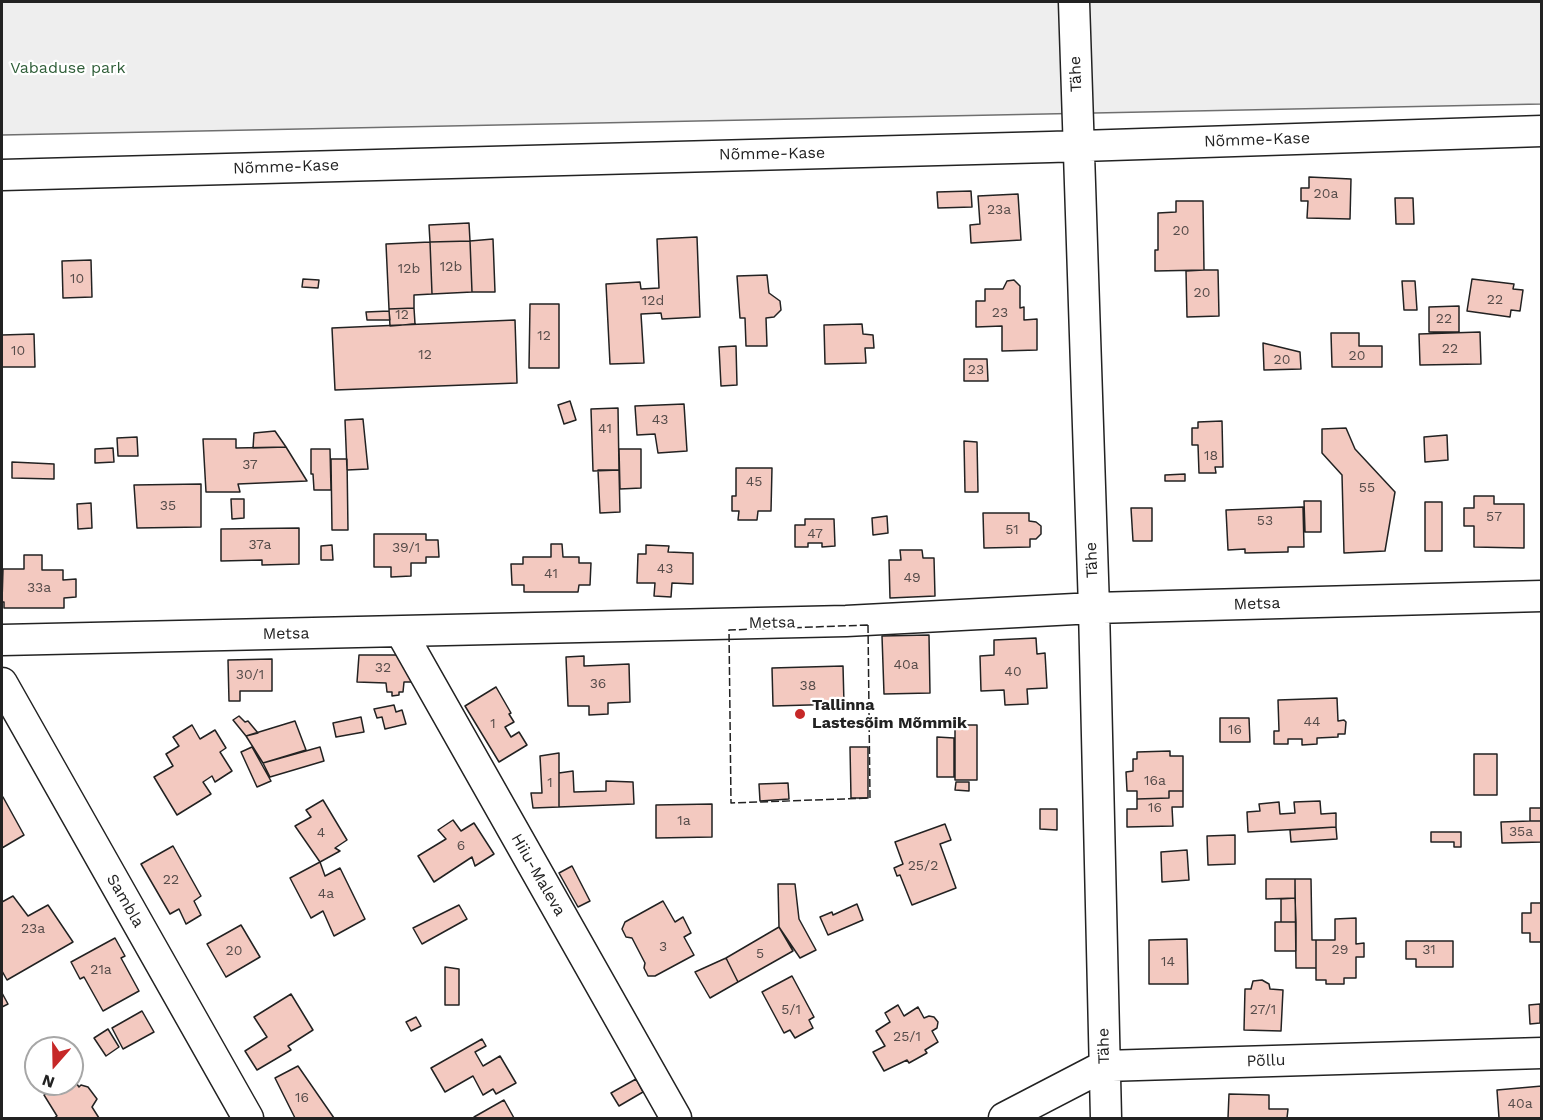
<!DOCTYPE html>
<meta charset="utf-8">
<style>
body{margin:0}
#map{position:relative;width:1543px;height:1120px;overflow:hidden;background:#fff;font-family:"Work Sans",sans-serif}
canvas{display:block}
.frame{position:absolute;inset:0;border:3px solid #222;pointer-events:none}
.north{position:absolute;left:24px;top:1036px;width:60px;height:60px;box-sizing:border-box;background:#fff;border:2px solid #a7a7a7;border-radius:50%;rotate:200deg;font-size:16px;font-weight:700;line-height:24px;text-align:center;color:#222}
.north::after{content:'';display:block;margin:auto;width:21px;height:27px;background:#c62828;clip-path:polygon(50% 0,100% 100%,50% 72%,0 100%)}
</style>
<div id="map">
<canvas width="1543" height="1120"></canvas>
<div class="frame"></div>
<div class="north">N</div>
</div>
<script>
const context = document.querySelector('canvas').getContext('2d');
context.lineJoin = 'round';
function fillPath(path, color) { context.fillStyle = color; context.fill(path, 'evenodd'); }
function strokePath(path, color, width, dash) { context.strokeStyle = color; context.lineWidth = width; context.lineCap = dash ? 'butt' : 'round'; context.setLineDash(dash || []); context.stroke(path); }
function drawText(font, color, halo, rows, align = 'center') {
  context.font = font + ' "Work Sans",sans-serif'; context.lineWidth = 4.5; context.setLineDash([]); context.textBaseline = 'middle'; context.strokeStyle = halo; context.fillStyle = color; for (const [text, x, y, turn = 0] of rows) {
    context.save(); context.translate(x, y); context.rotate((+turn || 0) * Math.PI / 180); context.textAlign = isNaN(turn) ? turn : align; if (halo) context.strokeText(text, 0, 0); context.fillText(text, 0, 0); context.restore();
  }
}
const green = new Path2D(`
 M2,2H1541V104L2,135Z`);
const building = new Path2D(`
 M1309,177L1351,179L1350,219L1307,218L1308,201H1301V188H1309Z
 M971,191L972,207L938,208L937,192Z
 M1018,194L1021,240L971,243L970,225L980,224L978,196Z
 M1395,198H1413L1414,224H1396Z
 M1176,201H1203L1204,270L1155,271V250H1158V213L1176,212Z
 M469,223L470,241L430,242L429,225Z
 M697,237L700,317L662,319L661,313L641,314L644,363L610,364L606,284L640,282L641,289L659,288L657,239Z
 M493,239L495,292H472L470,241Z
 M470,241L472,292L432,294L430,242Z
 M430,242L432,294L414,295V308L389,309L386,244Z
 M91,260L92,297L63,298L62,261Z
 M1204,270H1218L1219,316L1187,317L1186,271Z
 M767,275L769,293L780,301L781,310L774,317L766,318L767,346H746L745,318H740L737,276Z
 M303,279L319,280L318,288L302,287Z
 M1472,279L1514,284L1513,289L1523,290L1520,311L1511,310L1510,317L1467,311Z
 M1014,280L1020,286V308L1024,307V320L1037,319V350L1002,351V326L976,327V301H985V289H1003L1007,281Z
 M1402,281H1415L1417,310H1404Z
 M530,304H559V368H529Z
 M1459,306V332H1429V307Z
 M414,308L415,324L390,326L389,309Z
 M389,311L390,320H367L366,312Z
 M515,320L517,383L335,390L332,328Z
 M862,324L863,334L873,335L874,348H865L866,363L825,364L824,325Z
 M1480,332L1481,364L1420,365L1419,334Z
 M1331,333H1359V346H1382V367H1332Z
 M34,334L35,367H2V335Z
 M1263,343L1300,352L1301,369L1264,370Z
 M736,346L737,385L721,386L719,347Z
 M964,359H987L988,381H964Z
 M570,401L576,420L564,424L558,405Z
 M684,404L687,451L658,453L655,434L637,435L635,406Z
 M618,408L619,470L593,471L591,409Z
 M363,419L368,469L347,470L345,420Z
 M1222,421L1223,467H1215L1216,473H1199L1198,445H1192V428H1198V422Z
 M1346,428L1355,449L1395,492L1385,551L1344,553L1342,475L1322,453V429Z
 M275,431L286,447L253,448L254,433Z
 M1447,435L1448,460L1425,462L1424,437Z
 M137,437L138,456H118L117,438Z
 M203,439H236V448L286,447L307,481L238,484L240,492H206Z
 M964,441L977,442L978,492H965Z
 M113,448L114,462L95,463V449Z
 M311,449H330L331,490H314L313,474H311Z
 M619,449H641V488L620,489Z
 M331,459H347L348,530H332Z
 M12,462L54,464V479L12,478Z
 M736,468H772L771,511H758L757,520H738L739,511H732V496H736Z
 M598,470H619L620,512L600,513Z
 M1185,474V481H1165V475Z
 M201,484V527L137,528L134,485Z
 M1474,496H1494V504H1524V548L1474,547V526H1464V508H1474Z
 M231,499H244V518L232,519Z
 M1304,501H1321V532H1305Z
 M1425,502H1442V551H1425Z
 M91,503L92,528L78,529L77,504Z
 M1303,507L1304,547H1288V552H1286L1245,553V549L1228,550L1226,510Z
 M1131,508H1152V541H1133Z
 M983,513H1029V521L1036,522L1041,526V534L1036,539H1030V547L984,548Z
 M887,516L888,533L873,535L872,518Z
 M805,519H834L835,546L822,547V543H808V547H795V525H805Z
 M299,528V564L262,565V560L221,561V529Z
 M374,534H426V540H438L439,557H426V563H411V576L391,577V567H374Z
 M551,544H562L563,557H579V563H591L590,585H579L578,592H524V585H512L511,564H523V557H551Z
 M332,545L333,560H321V546Z
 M646,545L669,546L668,552L693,553V584L672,583L671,597L654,596L655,583H637L638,554H646Z
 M900,550H922L923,558H934L935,596L890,598L889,560H901Z
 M24,555H42V570H63V580L76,579V597L64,598V608H4V602H2L3,569H24Z
 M929,635L930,693L884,694L882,636Z
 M1036,638L1037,654L1045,653L1047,688L1027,689L1028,704L1005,705L1004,690L981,691L980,656L994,655V640Z
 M359,655H401L414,682H404L403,692H399V695L392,696V692H387L386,683L357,682Z
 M584,656V666L629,664L630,702L608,703V714L589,715V706H568L566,657Z
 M272,659V691H240V701H229L228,660Z
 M843,666L844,704L773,706L772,668Z
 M496,687L511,713L509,714L514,722L505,727L511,737L519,732L527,745L499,762L465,706Z
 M1337,698L1338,721L1344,720L1346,722L1345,734H1338V737L1317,738V744L1302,745V739H1288V744H1274V731H1279L1278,700Z
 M394,705L396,712L402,710L406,724L385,729L382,717L377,718L374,709Z
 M239,716L245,722L248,721L258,733L246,736L233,720Z
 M361,717L364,732L336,737L333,723Z
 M1220,718H1249L1250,742H1220Z
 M295,721L306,750L263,763L246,736Z
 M192,725L200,739L215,730L226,748L220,752L232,771L215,782L212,776L203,782L211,794L177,815L154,777L173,766L166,754L179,746L173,737Z
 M955,725H977V780H955Z
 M937,737L954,738V777H937Z
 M252,747L271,781L257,787L241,752Z
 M320,747L324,761L270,777L263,763Z
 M850,747H868V798H851Z
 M1170,751V756H1183V791H1169V798L1137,799V791H1127L1126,772L1133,771V759H1137V752Z
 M559,753V807L533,808L531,793H542L540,756Z
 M1474,754H1497V795H1474Z
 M573,771L574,792L606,791V781L633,782L634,804L559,807V773Z
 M956,782H969V791L955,790Z
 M788,783L789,799L760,801L759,784Z
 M1169,791H1183V807H1172L1173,826L1127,827V809H1137V799L1169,798Z
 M3,797L24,835L2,848V798Z
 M323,800L347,840L335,848L340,851L320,862L295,826L311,817L306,810Z
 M1320,801L1321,814L1336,813V827L1248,832L1247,812L1260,811L1259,804L1279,802L1280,814L1295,813L1294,802Z
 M712,804V837L656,838V805Z
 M1530,808H1542V821H1530Z
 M1040,809H1057V830L1040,829Z
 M453,820L461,831L474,823L494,854L475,866L472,857L434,882L418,856L446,839L438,830Z
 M1530,821H1542V842L1502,843L1501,822Z
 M945,824L951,840L940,844L956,888L912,905L900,875L897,876L894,868L903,864L895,842Z
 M1336,827L1337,839L1291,842L1290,830Z
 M1431,832H1461V847H1454V842H1431Z
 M1235,835V864L1208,865L1207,836Z
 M173,846L201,896L194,901L201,915L186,924L179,909L170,914L141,864Z
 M1187,850L1189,880L1162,882L1161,852Z
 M320,862L325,876L340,868L365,919L334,936L323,911L311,918L290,878Z
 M572,866L590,901L578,907L559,873Z
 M1266,879H1295V898L1266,899Z
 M1295,879H1311L1312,940H1316V968H1296Z
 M778,884H795L799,919L816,950L800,958L779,927Z
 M13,896L28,916L48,905L73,942L7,980L2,971V902Z
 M1295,898L1296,922H1281V899Z
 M663,901L675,922L683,917L691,933L684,937L694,955L655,976H648L644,968L645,963L632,938L626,937L622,929L625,922Z
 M1531,903H1542V942H1530V933H1522V913H1531Z
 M857,904L863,920L828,935L820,917L832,912L833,915Z
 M459,905L467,919L422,944L413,928Z
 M1356,918V944L1364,943V957H1356V978H1344V984H1326V980H1316V940H1335V919Z
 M1275,922H1296V951H1275Z
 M241,925L260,957L226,977L207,944Z
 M779,927L793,951L738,982L726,958Z
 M115,938L125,956L121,958L139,991L103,1011L84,977L80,979L71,962Z
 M1187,939L1188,984H1149V940Z
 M1406,941H1453V967H1416V959H1406Z
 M726,958L738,982L710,998L695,972Z
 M445,967L459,969V1005H445Z
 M792,976L814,1017L809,1020L813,1028L795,1038L790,1030L784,1033L762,992Z
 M1262,980L1269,984L1270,989L1283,990L1281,1031L1244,1030L1245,989H1251L1253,981Z
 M2,993L8,1004L2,1007Z
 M291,994L313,1030L288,1046L291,1050L257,1070L245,1051L267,1037L254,1017Z
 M1540,1004V1023L1530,1024L1529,1005Z
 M898,1005L904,1016L918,1007L924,1018L929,1016L934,1017L938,1022L937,1028L932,1031L938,1042L925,1050L927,1053L909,1063L907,1060L884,1071L873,1052L885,1046L876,1031L890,1022L885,1013Z
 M142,1011L154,1032L123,1049L112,1028Z
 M416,1017L421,1026L411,1031L406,1022Z
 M108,1029L119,1047L106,1056L94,1038Z
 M482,1039L486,1046L475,1052L483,1066L500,1056L516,1083L496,1094L493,1089L483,1095L473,1076L445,1092L431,1068Z
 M298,1066L334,1118H295L275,1078Z
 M72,1077L79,1087L81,1085L88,1087L97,1099L92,1107L99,1118H54L57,1116L44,1095L50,1091L51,1084H72Z
 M636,1079L643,1092L619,1106L611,1093Z
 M1542,1086V1118H1499L1497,1090Z
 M1229,1094L1269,1095V1109H1288L1287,1118H1228Z
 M504,1100L514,1118H475L474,1117Z`);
const minor = new Path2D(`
 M1074,2L1094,608L1106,1118
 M2,175L1050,147L1542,131
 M401,632L676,1118
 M2,640L846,621L1094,608L1542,596
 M2,683L248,1118
 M1004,1118L1104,1066L1542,1053`);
const fence = new Path2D(`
 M868,625L870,798L731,803L729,630Z`);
const markers = [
 [800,714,6,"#c62828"]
];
const numberNames = [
 ["20a",1326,194],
 ["23a",999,210],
 ["20",1181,231],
 ["12b",451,267],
 ["12b",409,269],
 ["10",77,279],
 ["20",1202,293],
 ["22",1495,300],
 ["12d",653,301],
 ["23",1000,313],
 ["12",402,315],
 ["22",1444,319],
 ["12",544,336],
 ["22",1450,349],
 ["10",18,351],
 ["12",425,355],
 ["20",1357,356],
 ["20",1282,360],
 ["23",976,370],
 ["43",660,420],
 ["41",605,429],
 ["18",1211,456],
 ["37",250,465],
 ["45",754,482],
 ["55",1367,488],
 ["35",168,506],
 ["57",1494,517],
 ["53",1265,521],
 ["51",1012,530],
 ["47",815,534],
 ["37a",260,545],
 ["39/1",406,548],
 ["43",665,569],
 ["41",551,574],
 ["49",912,578],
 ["33a",39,588],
 ["40a",906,665],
 ["32",383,668],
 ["40",1013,672],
 ["30/1",250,675],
 ["36",598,684],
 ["38",808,686],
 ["44",1312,722],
 ["1",493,724],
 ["16",1235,730],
 ["16a",1155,781],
 ["1",550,783],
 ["16",1155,808],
 ["1a",684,821],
 ["35a",1521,832],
 ["4",321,833],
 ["6",461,846],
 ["25/2",923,866],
 ["22",171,880],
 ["4a",326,894],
 ["23a",33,929],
 ["3",663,947],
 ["29",1340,950],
 ["31",1429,950],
 ["20",234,951],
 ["5",760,954],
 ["14",1168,962],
 ["21a",101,970],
 ["5/1",791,1010],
 ["27/1",1263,1010],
 ["25/1",907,1037],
 ["16",302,1098],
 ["40a",1520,1104]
];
const parkNames = [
 ["Vabaduse park",68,68]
];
const streetNames = [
 ["Tähe",1076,74,-92],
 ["Nõmme-Kase",1257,140,-2],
 ["Nõmme-Kase",772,154,-1],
 ["Nõmme-Kase",286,167,-2],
 ["Tähe",1092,560,-92],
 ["Metsa",1257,604,-2],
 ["Metsa",772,623,-1],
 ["Metsa",286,634,-1],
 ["Hiiu-Maleva",538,875,60],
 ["Sambla",125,901,60],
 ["Tähe",1104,1046,-91],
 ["Põllu",1266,1061,-2]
];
const poiNames = [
 ["Tallinna",812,705],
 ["Lastesõim Mõmmik",812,723]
];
fillPath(green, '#eee');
strokePath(green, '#6f6f6f', 1.5);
fillPath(building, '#f3c9c0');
strokePath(building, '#222', 1.5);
strokePath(minor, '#222', 33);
strokePath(minor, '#fff', 30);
strokePath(fence, '#222', 1.5, [8, 3]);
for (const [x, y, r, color] of markers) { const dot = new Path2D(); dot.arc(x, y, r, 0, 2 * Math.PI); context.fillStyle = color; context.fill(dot); strokePath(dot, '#fff', 2); }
drawText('14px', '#564c4a', null, numberNames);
drawText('16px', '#2f5e38', '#fff', parkNames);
drawText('16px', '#222', '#fff', streetNames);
drawText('bold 16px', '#222', '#fff', poiNames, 'left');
</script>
